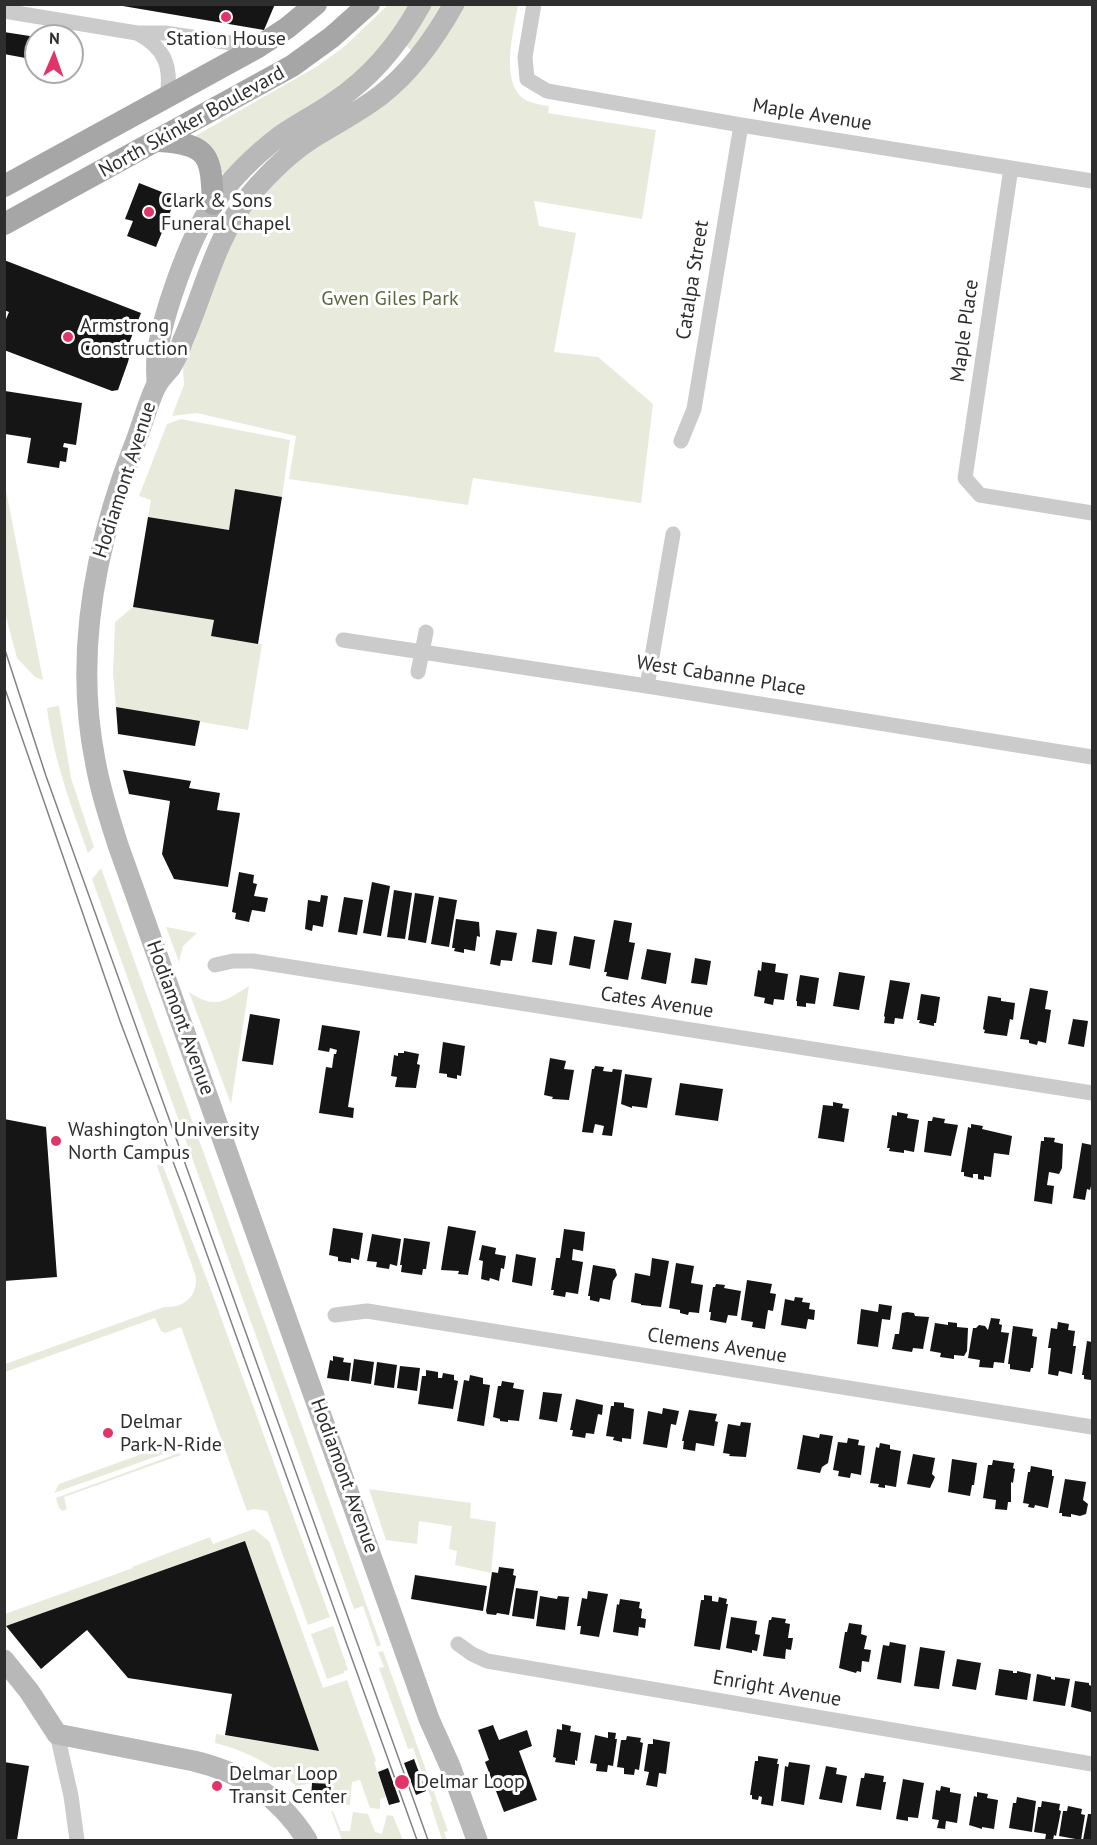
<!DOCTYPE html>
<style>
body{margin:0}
#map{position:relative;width:1097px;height:1845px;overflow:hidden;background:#fff;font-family:"PT Sans",sans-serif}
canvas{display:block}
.frame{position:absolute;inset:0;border:6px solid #2e2e2e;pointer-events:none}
.north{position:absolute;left:24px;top:24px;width:60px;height:60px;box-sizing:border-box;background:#fff;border:2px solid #ababab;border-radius:50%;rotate:2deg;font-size:16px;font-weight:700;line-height:24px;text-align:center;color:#2e2e2e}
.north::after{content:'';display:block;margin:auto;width:21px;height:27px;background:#e13468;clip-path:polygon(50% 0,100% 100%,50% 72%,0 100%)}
</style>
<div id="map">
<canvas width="1097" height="1845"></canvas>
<div class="frame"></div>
<div class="north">N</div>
</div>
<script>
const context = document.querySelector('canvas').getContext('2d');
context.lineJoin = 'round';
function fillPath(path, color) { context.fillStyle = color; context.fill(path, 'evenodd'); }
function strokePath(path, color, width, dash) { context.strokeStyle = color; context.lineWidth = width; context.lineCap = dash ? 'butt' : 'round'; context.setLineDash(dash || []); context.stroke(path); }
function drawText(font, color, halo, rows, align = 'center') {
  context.font = font + ' "PT Sans",sans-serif'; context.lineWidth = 6; context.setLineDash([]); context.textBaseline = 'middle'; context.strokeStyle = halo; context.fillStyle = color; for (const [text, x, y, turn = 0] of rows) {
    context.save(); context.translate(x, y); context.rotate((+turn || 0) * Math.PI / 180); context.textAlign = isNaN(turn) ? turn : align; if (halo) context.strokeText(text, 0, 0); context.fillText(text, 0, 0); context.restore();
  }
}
const green = new Path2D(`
 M388,5H411L367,67L224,175L196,137L197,135L316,67L345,46Z
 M431,5H445L412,51L406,46Z
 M463,5H518C514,30 497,89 530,102C536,104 543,105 549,106L548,113L656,130L642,219L534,201L539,226L576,233L554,352L598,357L653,404L641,503L473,478L468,505L289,479L296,436L197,413L172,416L184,385L183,368L227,253L236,233L258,195L313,147Z
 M181,419L290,440L282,497L235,489L229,530L148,517L151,500L139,496L167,424Z
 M4,485H5L43,680L35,677L17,658L5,613Z
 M133,607L214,620L211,636L262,644L248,730L116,707L113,673L115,622Z
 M59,706L71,778L94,847L88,853C71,805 53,758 47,708Z
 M101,868L381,1645L377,1647L363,1606L354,1609L92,879Z
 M166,927L197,933L183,946L179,962Z
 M249,986L231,1104L189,992C216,1010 225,1001 249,986Z
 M161,1161L211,1290L330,1617L308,1625L267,1511L254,1509L247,1511L181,1327L165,1333L161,1331L155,1318L5,1372V1364L164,1307C184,1308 197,1297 196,1277L157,1166Z
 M178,1442L183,1447L54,1493L59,1484L172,1443Z
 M179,1453L181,1455L64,1497L67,1509L62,1511L59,1508L56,1498Z
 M369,1489L471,1503L470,1518L496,1522L491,1573L455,1565L457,1551L449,1549L452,1526L419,1521L417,1544L386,1540Z
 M254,1529L269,1541L323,1688L347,1680L376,1761L374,1762L386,1797L380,1799V1809L370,1808L360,1780L352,1782L350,1805L336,1804L333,1796L334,1785L313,1783L296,1786C273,1765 245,1750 215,1743L216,1734L319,1751L245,1541L6,1626L5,1624V1614L133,1568L132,1567L210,1537L213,1544Z
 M333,1626L348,1670L344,1671V1673L327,1679L311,1634Z
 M383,1651L448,1831L444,1832L447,1840H442L430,1802L432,1801L413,1748L408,1749L379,1668L384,1667L378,1652Z
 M331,1811H333L341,1831H350L353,1812L368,1814L375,1832L382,1834L387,1815L393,1816L403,1840H342Z`);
const building = new Path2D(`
 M111,4H275L264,30Z
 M4,32L36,37V60L4,54Z
 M139,183L172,196L169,203L173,205L156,247L127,236L133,221L125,219Z
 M4,260L141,313L124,356L129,358L128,362L118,390L112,391L4,350V324L9,312L4,310Z
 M5,391L82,403L76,445L64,443L63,447L68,448L66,462L60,461L59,468L27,463L31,438L5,434Z
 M235,489L282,497L258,644L211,636L214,620L133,607L148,517L229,530Z
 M116,707L200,721L195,746L118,734Z
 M123,770L191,781L189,788L220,793L217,810L240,813L228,887L174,879L162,854L170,801L129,794Z
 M239,872L254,875L253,883L257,884L254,896L268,898L265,912L252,910L249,922L235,919L236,913L232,912Z
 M372,882L390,886L381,936L363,933Z
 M394,890L412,893L405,939L387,937Z
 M415,893L434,896L426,943L408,940Z
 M321,895L328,896L323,927L313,925L312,931L305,929L308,900L320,902Z
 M344,897L363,900L357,935L338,932Z
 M439,897L457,900L449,947L431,944Z
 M456,919L479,922L480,937L477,936L475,951L464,949V953L454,951L455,948H452Z
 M614,920L632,923L629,942L635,943L628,980L606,976L607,972H604Z
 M537,929L557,932L552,965L532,962Z
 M496,930L517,933L512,961L501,960L500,966L490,964Z
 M574,936L595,940L590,969L569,965Z
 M647,949L671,953L666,984L641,979Z
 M695,958L711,961L707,985L691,983Z
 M762,962L776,964L775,972L788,974L784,1000L774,999L773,1005L764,1003L765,998L754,996L758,970L761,971Z
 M839,972L865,976L859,1010L833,1006Z
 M800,975L819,978L815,1004L806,1003V1007L797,1006V1001H796Z
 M890,980L910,983L903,1019L895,1018L894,1024L884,1023L885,1017L884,1016Z
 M1030,988L1048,991L1045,1009L1051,1010L1046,1043L1038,1041L1037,1045L1029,1043V1040L1020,1039Z
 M921,994L940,997L936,1023H934V1026L919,1023L920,1020H917Z
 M988,996L1001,998V1001L1015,1003L1013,1020L1010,1019L1007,1036L984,1033L985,1030L983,1029Z
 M250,1014L280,1019L273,1065L242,1061Z
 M1073,1019L1088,1021L1084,1047L1068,1044Z
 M322,1025L360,1031L348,1107L354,1108L353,1118L319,1113L326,1067L332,1068L334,1054H336L337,1050L330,1048L329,1052L318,1050Z
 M443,1042L465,1046L461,1076L457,1075V1079L447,1077V1074L439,1073Z
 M404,1051L419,1054L417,1064L420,1065L416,1088L395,1087L397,1077L391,1076L394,1055L398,1056V1053H404Z
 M550,1058L566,1061L564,1069L574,1070L569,1100L552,1099L553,1097L544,1095Z
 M595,1066L604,1067L603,1071L612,1072L613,1069L622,1070L612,1136L602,1135L604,1126L595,1124L593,1133L582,1132L592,1069H594Z
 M625,1074L652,1078L647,1108L632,1106V1108L621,1104Z
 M680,1083L723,1089L718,1121L675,1115Z
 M833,1102L843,1104L842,1108L849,1109L844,1142L818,1138L823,1105L833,1106Z
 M897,1112L908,1114L907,1118L919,1120L914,1152L904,1150V1153L889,1151L890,1148H887L892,1115L897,1116Z
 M933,1117L945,1119L944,1123L958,1125L951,1156L924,1152L928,1121H932Z
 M4,1119L46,1127L57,1277L4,1281Z
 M971,1124L983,1126L982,1129L1012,1136L1009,1155L994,1153L991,1177L984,1176V1180L978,1179V1174H973V1178L964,1176V1172H961L968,1127L971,1128Z
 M1044,1137L1055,1138L1054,1142L1063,1144L1062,1168L1059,1174L1049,1172L1047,1185L1054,1186L1052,1204L1034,1201L1041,1141H1044Z
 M1082,1143L1092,1145V1187L1091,1186L1090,1190L1087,1189L1085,1200L1073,1198Z
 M448,1226L476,1231L468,1275L458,1274L459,1271L441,1270Z
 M333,1228L363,1233L359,1260L351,1258V1263L338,1261V1257L329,1255Z
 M564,1229L585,1232L583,1251L573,1249L572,1260L583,1262L578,1294L566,1292L565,1297L553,1295L554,1290H551L556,1258H560Z
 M372,1234L401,1239L397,1266L390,1264L389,1269L376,1267L377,1262L367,1261Z
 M404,1238L430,1242L426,1269H423L422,1275L401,1272L402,1265H400Z
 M482,1245L496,1248L495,1254L506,1256L504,1269L501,1268L499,1281L490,1278L489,1281L481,1279L483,1261L479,1260Z
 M516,1254L536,1258L532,1286L512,1282Z
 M652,1258L669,1261L661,1307L641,1305V1304L631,1302L635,1273L650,1276Z
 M676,1263L694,1266L691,1283L703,1285L699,1313L689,1312L688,1315L680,1313V1310L669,1308Z
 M593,1265L615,1269L617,1275L613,1281L610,1300L600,1298L599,1302L590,1300V1296H588Z
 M747,1280L772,1284L770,1293L776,1294L773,1311L768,1310L765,1329L752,1327L753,1322L741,1320Z
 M716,1284L725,1285L724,1288L741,1291L737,1316L728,1315L726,1323L710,1320L711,1312H709L713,1287H715Z
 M795,1297L803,1298L802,1302L810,1303L809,1309L815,1310L814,1320L808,1319L806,1329L781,1325L785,1299L794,1301Z
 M879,1304L892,1306L890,1320L882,1319L878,1347L857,1344L861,1309L878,1312Z
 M907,1312L914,1313L915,1316L929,1317L923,1349L913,1348L912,1352L892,1349L895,1334H899L902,1313Z
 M991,1318L1000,1319L999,1324L1002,1325L1001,1332L1009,1333L1004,1363L994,1362L993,1368L979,1367L980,1360L968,1358L973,1328H976L979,1325L985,1326L988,1330Z
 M948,1322L957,1323V1327L968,1328L967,1351L964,1356L954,1355V1359L940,1357L941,1353L930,1351L935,1323L948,1325Z
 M1058,1322L1069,1324L1068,1330L1075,1331L1073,1346H1076L1072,1374L1059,1371L1058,1376L1048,1374L1051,1348H1048L1051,1328L1057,1329Z
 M1013,1326L1033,1329L1032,1336L1037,1337L1033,1368H1031L1030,1372L1010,1369V1364H1008Z
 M1087,1341L1092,1342L1091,1380L1084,1379V1375H1082Z
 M333,1356L344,1358L343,1362L351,1363L349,1381L327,1378L330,1360L333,1361Z
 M354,1359L374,1362L371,1384L351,1381Z
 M377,1362L397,1365L394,1388L374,1385Z
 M400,1366L420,1368L417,1391L397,1388Z
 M426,1370L438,1372V1378H442L443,1373L454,1375V1380L458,1381L453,1409L418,1404L422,1376H426Z
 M470,1375L483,1378V1384L490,1385L484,1426L457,1421L464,1380L469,1381Z
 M502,1381L514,1383L513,1388L524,1390L519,1421L508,1420V1422L500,1421V1419L493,1417L498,1386H501Z
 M543,1392L562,1394L557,1422L539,1419Z
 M576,1399L603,1405L602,1415L598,1414L594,1434L586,1433L585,1438L572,1436L573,1430H570Z
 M614,1402L624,1403V1407L634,1409L631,1439L622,1438V1442L613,1440L614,1437L606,1436L611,1406H614Z
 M663,1408L679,1411L676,1425L671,1424L667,1448L643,1444L648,1411L662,1414Z
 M689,1410L717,1414L715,1421L718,1422L714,1446L696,1443L695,1451L683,1449L684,1441H682Z
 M741,1422L751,1423L746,1457L729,1456L730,1454L723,1453L728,1424L740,1426Z
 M820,1434L833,1436L828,1463L822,1467L820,1473L797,1469L803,1435L819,1438Z
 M848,1438L859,1440L858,1445L865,1446L861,1475L851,1473L850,1478L838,1476L839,1471L833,1470L838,1442L847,1443Z
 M880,1443L890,1445V1449L901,1451L896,1487L885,1485V1488L878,1487L879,1484L870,1483L876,1447L879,1448Z
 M913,1454L935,1458L932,1474L935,1477L930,1488L907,1484Z
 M952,1459L977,1463L974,1485H972L970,1496L948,1492Z
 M993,1460L1014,1463L1013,1468L1015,1469L1013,1483L1011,1482V1502H1008L1007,1510L995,1509L996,1500L983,1498L988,1465H992Z
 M1031,1466L1052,1470V1476H1054L1048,1508L1035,1505L1034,1508L1028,1507L1029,1504L1023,1503L1028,1472H1030Z
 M1065,1479L1086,1482L1083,1500L1088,1504L1086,1514L1080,1516L1071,1514V1517L1062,1516V1513H1059Z
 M245,1541L319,1751L225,1735L232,1694L128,1678L87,1630L41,1669L6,1626Z
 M499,1567L514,1569L513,1575L516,1576L509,1615L497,1613L496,1615L487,1614L486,1611L492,1572L498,1573Z
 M415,1575L487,1586L483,1611L411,1599Z
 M516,1588L538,1591L534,1619L512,1616Z
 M588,1591L608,1594L599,1637L580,1634L581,1626H577L582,1598L587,1599Z
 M704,1595L712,1596V1601L718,1602L719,1597L727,1599L726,1604H728L720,1650L694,1646L701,1600H704Z
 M540,1596L557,1599L558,1596L569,1597L565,1630L536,1626Z
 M620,1599L640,1602L639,1608L642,1609L641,1618L646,1619L645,1628L639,1627L638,1636L613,1632L617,1604L619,1605Z
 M731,1617L757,1621L755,1634L760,1635L757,1651L752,1650V1653L726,1648Z
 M772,1617L786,1619L785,1623L790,1624L788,1638H793L791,1650L786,1649L785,1659L763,1656L769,1620H771Z
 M849,1623L862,1625L861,1634L867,1636L864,1649L871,1650L869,1662L862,1661L861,1672L857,1671L856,1673L839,1668L845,1632H847Z
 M890,1642L906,1645L901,1683L877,1679L883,1645L889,1646Z
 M920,1647L945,1651L939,1689L914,1686Z
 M957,1659L981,1663L976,1690L952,1686Z
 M999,1669L1013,1671V1673H1017V1671L1031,1674L1027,1700L995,1695Z
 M1037,1674L1051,1677V1679L1055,1680V1677L1070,1679L1065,1706L1033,1701Z
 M1075,1681L1089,1683V1685L1092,1686L1091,1712L1071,1707Z
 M562,1724L571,1726L570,1731L581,1733L577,1761L575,1760V1765L555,1762L556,1758L553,1757L557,1729L562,1730Z
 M493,1725L499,1740L527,1730L532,1746L519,1751L537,1800L504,1812L485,1762L489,1760L478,1730Z
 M608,1732L616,1733L615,1739H617L613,1766L608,1765L607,1772L596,1771L597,1764L590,1763L595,1735L608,1738Z
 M627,1736L641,1738L640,1742L643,1743L639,1770L635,1769L634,1775L624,1774V1768L617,1767L621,1740H626Z
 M653,1739L670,1742L666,1774L659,1773L657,1787L646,1785L649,1772L644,1771L648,1744H653Z
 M758,1756L778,1759L777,1764H779L773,1806L761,1804L762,1797L759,1796L758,1800L752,1799V1795H750L755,1761H758Z
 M414,1759L426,1791L416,1795L404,1763Z
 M4,1762L29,1766L17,1840H4Z
 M789,1762L810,1765L804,1805L781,1801L785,1766L788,1767Z
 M826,1766L837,1768L836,1774L847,1776L842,1803L819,1799Z
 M388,1768L400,1802L389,1805L378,1772Z
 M865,1773L884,1776L883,1782H886L881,1810L856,1806L861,1778H864Z
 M903,1779L924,1783L918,1818L908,1817V1821L896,1819Z
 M312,1783L331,1784L330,1800L311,1798Z
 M941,1786L950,1788V1792L961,1794L957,1823L946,1821L945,1829L937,1828L939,1820L932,1819L936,1790L940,1791Z
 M977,1792L988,1794L987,1798L998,1800L994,1829L982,1827V1829L969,1825L974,1796L977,1797Z
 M1017,1797L1036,1801L1032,1832L1009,1828L1013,1803H1016Z
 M1042,1801L1060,1804L1059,1810L1061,1811L1056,1836L1054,1835L1053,1840H1045L1046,1834L1034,1832L1038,1807H1041Z
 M1068,1806L1082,1809L1081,1814L1085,1815L1081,1840L1059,1836L1063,1811H1067Z
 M1088,1814H1092V1840H1083Z`);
const street = new Path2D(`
 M534,4L525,57L527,79L547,91L741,125L1092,181
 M4,11L137,33
 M167,97C172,66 165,48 137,33H165L258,47
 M1011,168L965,478L980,495L1092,513
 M681,441L694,409L741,125
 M343,640L647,686L1092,757
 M418,672L426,632
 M647,686L673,534
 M215,965L233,961H253L1092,1093
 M335,1315L367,1311L1092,1427
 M458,1644L472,1654L487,1661L1092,1764
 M57,1734L71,1796L77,1840`);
const secondary = new Path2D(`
 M454,4C435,38 412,71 381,95C359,112 335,124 311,139C288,154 268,174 250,195C216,235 204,293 183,340C180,349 176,359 171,367C166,373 160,379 156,386C147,405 142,426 134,446C95,546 74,653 95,760C100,789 109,817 118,845L429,1719L450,1766L477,1840
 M157,385C157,376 156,366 157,357C161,318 190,236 213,204C231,179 255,155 280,136C297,124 317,114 334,102C372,77 399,44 421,4
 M4,1660L29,1691L57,1734L194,1761C244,1773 280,1797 307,1840`);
const primary = new Path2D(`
 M159,141C211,144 211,157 213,204
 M4,186L258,47L287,28L316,4
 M4,224L292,66L332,37L369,4`);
const tram = new Path2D(`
 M4,647L46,776L428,1840
 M4,686L120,1021L186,1196L417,1840`);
const markers = [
 [226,17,6,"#e13468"],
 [149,212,6,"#e13468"],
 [68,337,6,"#e13468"],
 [56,1141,6,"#e13468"],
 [108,1433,6,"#e13468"],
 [402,1782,8,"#e13468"],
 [217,1786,6,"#e13468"]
];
const poiNames = [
 ["Station House",226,39,"center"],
 ["Clark & Sons",161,201],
 ["Funeral Chapel",161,224],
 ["Armstrong",80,326],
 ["Construction",80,349],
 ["Washington University",68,1130],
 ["North Campus",68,1153],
 ["Delmar",120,1422],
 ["Park-N-Ride",120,1445],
 ["Delmar Loop",229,1774],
 ["Transit Center",229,1797],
 ["Delmar Loop",416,1782]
];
const streetNames = [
 ["Maple Avenue",812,115,9],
 ["North Skinker Boulevard",192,122,-29],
 ["Catalpa Street",693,280,-81],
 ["Maple Place",965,331,-82],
 ["Hodiamont Avenue",125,480,-72],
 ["West Cabanne Place",721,676,9],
 ["Cates Avenue",657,1003,9],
 ["Hodiamont Avenue",180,1018,70],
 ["Clemens Avenue",717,1346,9],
 ["Hodiamont Avenue",344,1476,70],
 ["Enright Avenue",777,1689,10]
];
const parkNames = [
 ["Gwen Giles Park",390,299]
];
fillPath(green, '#e8ebdc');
fillPath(building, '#151515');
strokePath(street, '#cbcbcb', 15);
strokePath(secondary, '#b8b8b8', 21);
strokePath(primary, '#a6a6a6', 22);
strokePath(tram, '#838383', 1.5);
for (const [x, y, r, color] of markers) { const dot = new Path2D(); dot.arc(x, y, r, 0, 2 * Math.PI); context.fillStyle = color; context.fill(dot); strokePath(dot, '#fff', 2); }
drawText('20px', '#2e2e2e', '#fff', poiNames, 'left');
drawText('20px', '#2e2e2e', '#fff', streetNames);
drawText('20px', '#5b693d', '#fff', parkNames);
</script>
